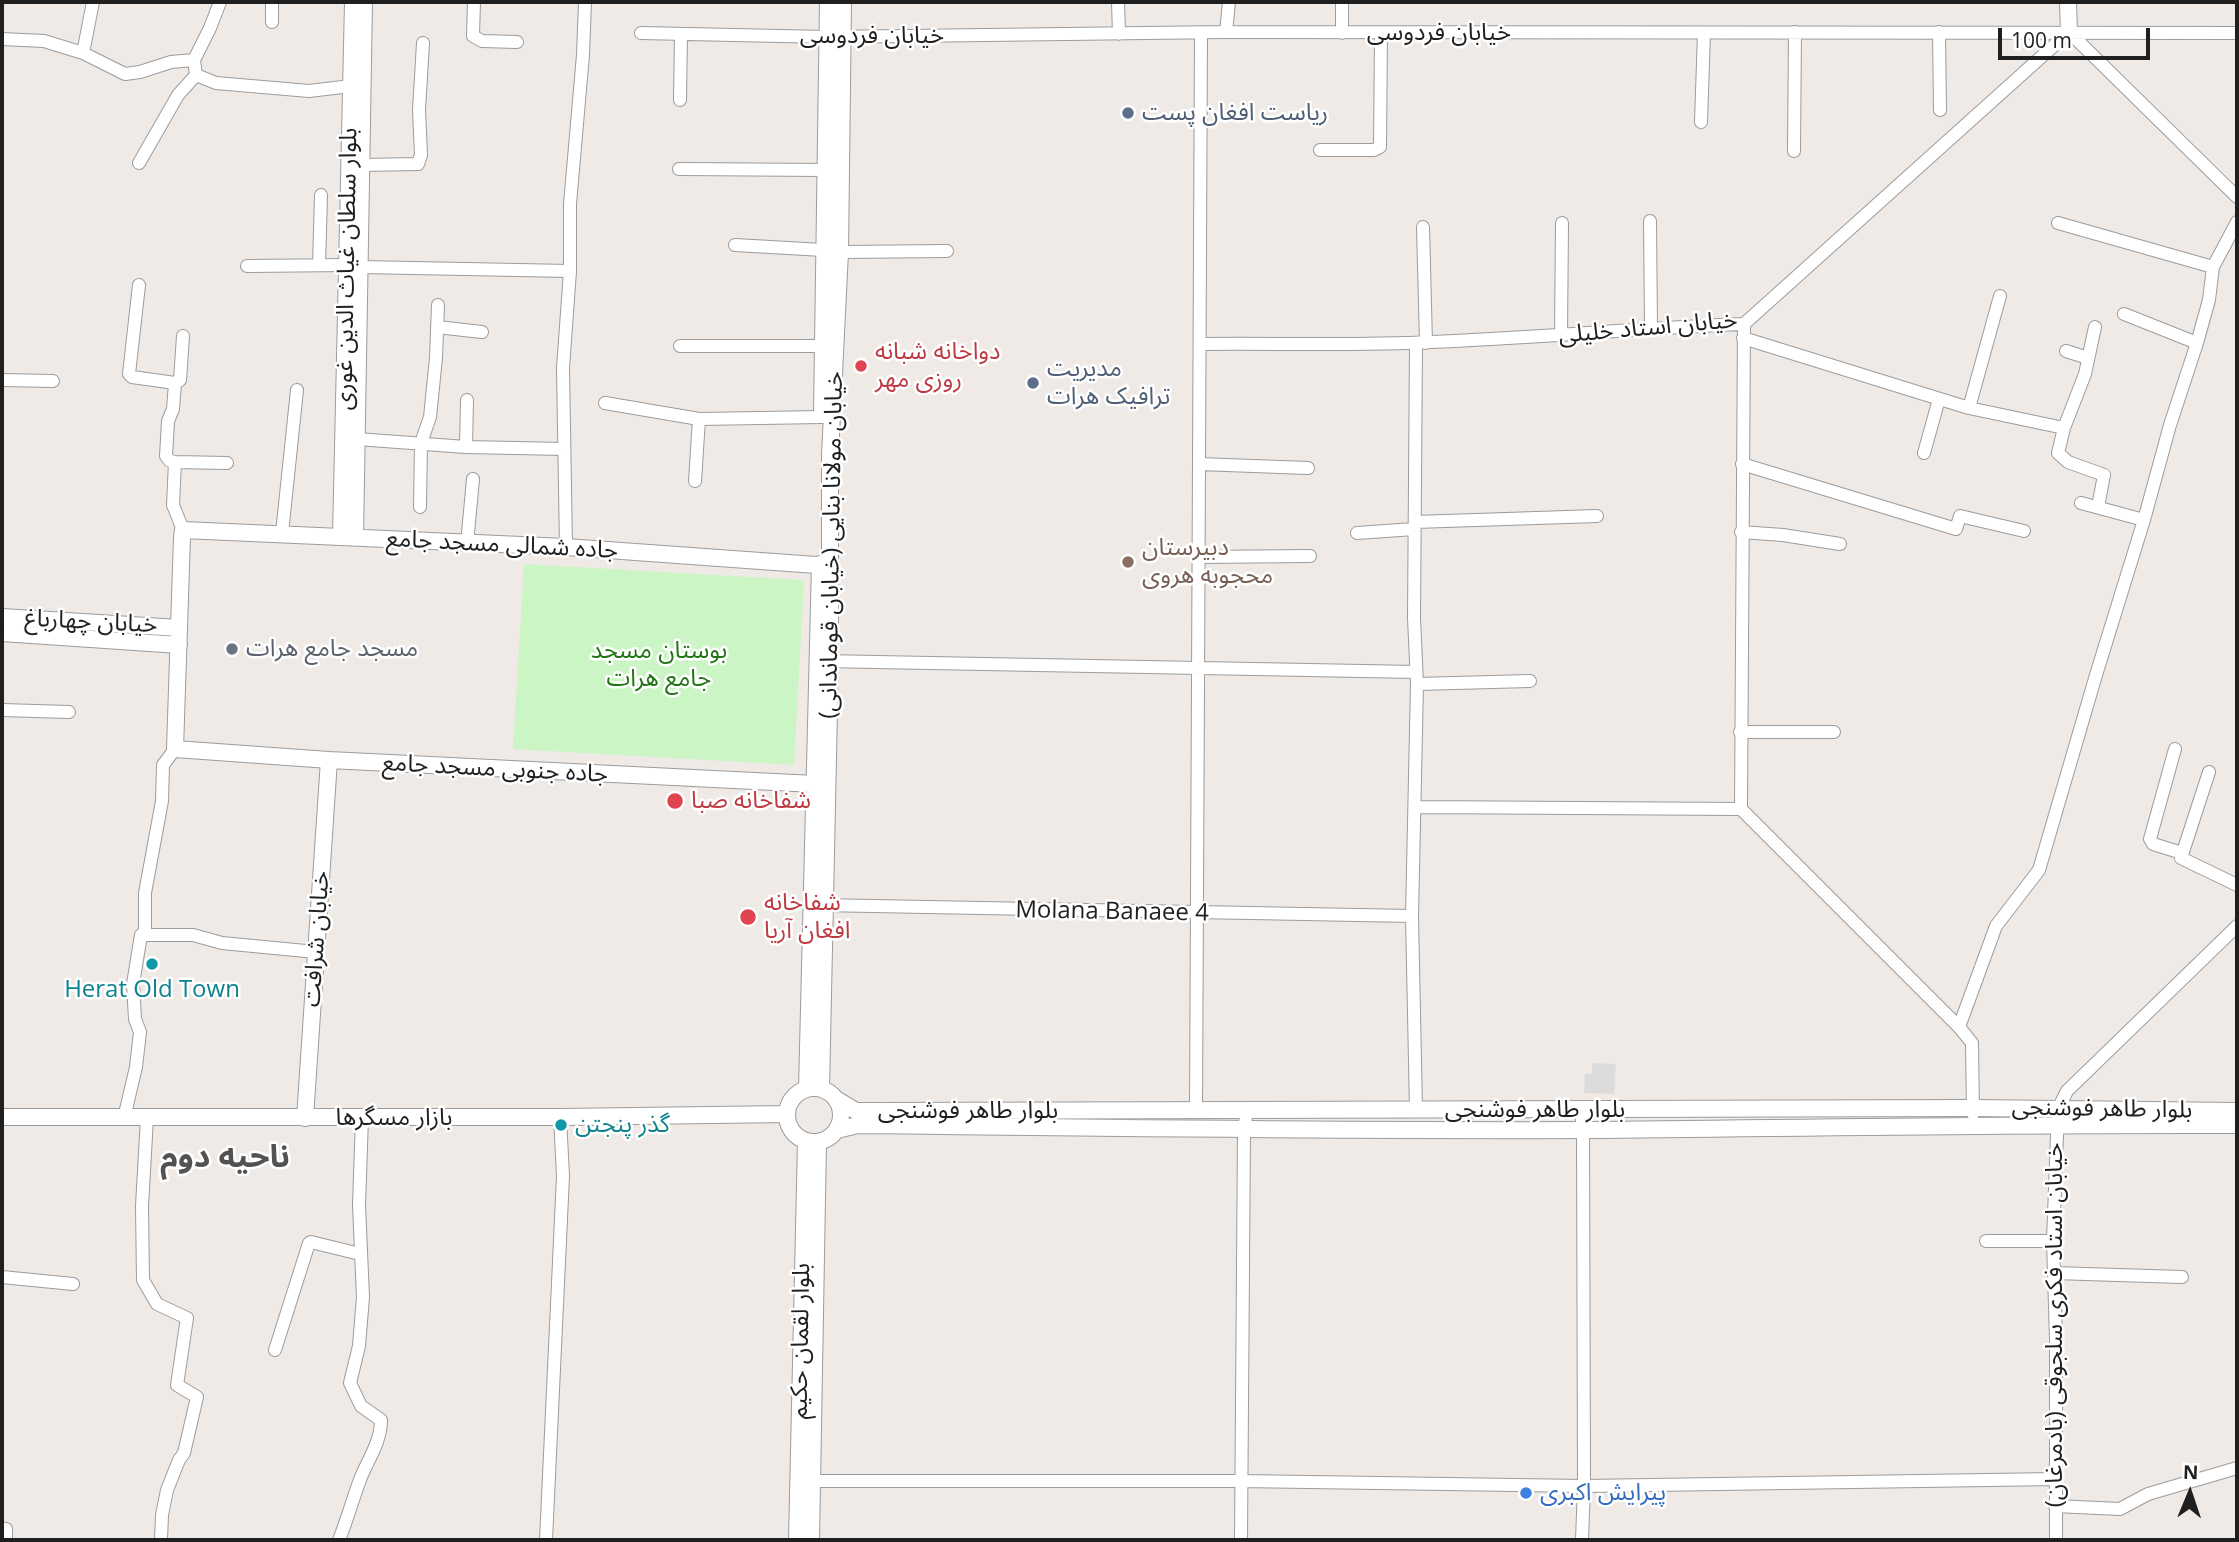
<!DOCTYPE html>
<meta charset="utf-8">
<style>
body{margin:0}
#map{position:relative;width:2239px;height:1542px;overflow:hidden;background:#efeae6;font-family:"Open Sans",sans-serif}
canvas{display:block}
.frame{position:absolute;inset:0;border:4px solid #1f1f1f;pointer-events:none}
.north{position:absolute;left:2155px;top:1458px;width:70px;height:70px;-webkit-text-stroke:5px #fff;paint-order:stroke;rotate:2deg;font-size:19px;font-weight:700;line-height:28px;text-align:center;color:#1f1f1f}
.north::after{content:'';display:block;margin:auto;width:24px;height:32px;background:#1f1f1f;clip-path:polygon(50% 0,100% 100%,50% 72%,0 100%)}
.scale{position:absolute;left:1998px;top:28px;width:152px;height:32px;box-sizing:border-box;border:4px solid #1f1f1f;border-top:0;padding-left:9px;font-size:21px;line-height:24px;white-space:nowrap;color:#1f1f1f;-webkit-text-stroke:5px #fff;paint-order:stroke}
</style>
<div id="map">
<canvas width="2239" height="1542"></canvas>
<div class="frame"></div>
<div class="north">N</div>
<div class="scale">100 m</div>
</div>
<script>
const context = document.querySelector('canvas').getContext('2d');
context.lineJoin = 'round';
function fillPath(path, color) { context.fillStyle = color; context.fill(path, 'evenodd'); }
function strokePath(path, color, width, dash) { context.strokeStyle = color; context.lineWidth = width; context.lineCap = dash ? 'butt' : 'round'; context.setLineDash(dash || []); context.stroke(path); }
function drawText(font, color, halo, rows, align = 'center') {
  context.font = font + ' "Open Sans","Noto Sans Arabic",sans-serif'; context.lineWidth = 5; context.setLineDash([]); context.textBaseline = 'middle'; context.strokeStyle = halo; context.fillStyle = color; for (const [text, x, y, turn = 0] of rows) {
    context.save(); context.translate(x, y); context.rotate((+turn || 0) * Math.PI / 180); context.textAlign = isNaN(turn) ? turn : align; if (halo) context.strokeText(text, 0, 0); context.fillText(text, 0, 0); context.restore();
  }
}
const residential = new Path2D(`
 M1592,1063L1616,1064L1614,1094L1584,1093L1585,1074H1592Z`);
const park = new Path2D(`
 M524,564L804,580L794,765L513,749Z`);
const minor = new Path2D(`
 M272,2V22
 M474,2L473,36L482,41L517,42
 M1118,2L1119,34
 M1342,2V33
 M1226,32L1229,2
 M1939,32L1940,110
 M641,33L827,37L1226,32L2237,33
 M2,39L44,41L83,53L125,74L140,72L171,62L194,60L210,28L220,2
 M83,53L93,2
 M194,60L196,75L216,83L309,91L351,86
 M680,100L681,34
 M1701,122L1704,33
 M1320,150H1374L1380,147L1381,33
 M1794,151L1795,32
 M139,163L178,95L196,75
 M362,165L418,164L421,155L419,110L423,43
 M679,169L826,170
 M1650,221L1651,328
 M2058,223L2213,267
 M1423,227L1426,343
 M735,245L823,250
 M840,252L947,251
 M319,265L321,195
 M247,266L347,265
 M360,267L570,271
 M139,285L129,374L132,377L175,383
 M2124,314L2197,343
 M1744,324L1741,809L1959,1027L1972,1043L1973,1114
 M437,327L482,332
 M2095,327L2085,374L2064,428L2058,453L2068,462L2104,475L2098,507
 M183,336L180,380L175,383L173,409L168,421L166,456L170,461L175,462L227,463
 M1561,336L1562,223
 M1743,338L1969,408L2064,428
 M1416,343L1414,618L1417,684L1412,916L1416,1110
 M1200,344C1277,343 1354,346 1430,342C1535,338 1639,328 1744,324L2069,32L2237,197
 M680,346H823
 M2066,351L2088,358
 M2,380L53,381
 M605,403L699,419L822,417
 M1969,408L2000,296
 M357,439L466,447L564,449
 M466,447L467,400
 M1924,453L1939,399
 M175,462L173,505L183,530
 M1199,464L1308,468
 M1742,464L1956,529L1960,516L2024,531
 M695,481L699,419
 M2081,503L2144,520
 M420,507L421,443L430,417L436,358L438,305
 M1415,522L1597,516
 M1741,532L1783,535L1840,544
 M282,533L297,390
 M1357,533L1414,529
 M467,544L473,479
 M566,547L563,368L570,271V204L583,55L585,2
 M1198,557L1310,556
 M822,661L1416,672
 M1417,684L1530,681
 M2,710L69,712
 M1740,732H1834
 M2175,749L2150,839L2153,844L2182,853
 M2209,772L2181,858L2237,885
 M1415,807L1741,809
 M819,905L1412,916
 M141,935H193L222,943L316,952
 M1959,1027L1996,926L2039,870L2096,675L2144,520L2170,425L2197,343L2209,300L2213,267L2237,222
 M1196,1110L1201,33
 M1581,1110L1583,1130L1584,1486L1582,1540
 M124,1118L136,1067L140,1032L135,1019L133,984L141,935L145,932V893L162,801L163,765L175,749
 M147,1118L142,1206L143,1280L157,1304L187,1318L177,1385L197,1397L184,1453L179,1460L167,1490L162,1515L161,1540
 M1986,1241H2053
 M2054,1273L2182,1277
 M2,1277L73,1284
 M275,1350L309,1243L311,1242L360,1254
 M806,1481H1240L1584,1486L2056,1479
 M2055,1506L2120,1509L2148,1494L2237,1468
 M2,1528L6,1529V1540
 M339,1540C347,1520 353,1498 361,1477C369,1458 381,1441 381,1420L361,1406L350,1383L359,1346L363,1297L359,1205L362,1118
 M546,1540L563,1176L560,1117
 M1241,1540L1244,1130L1247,1110
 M2056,1540V1340L2053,1241L2058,1109L2067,1091L2237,926`);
const tertiary = new Path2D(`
 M2068,2L2069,32
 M822,412L828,2
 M341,536L353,2
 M355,537L364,2
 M2,617L179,628
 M2,633L179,645
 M815,784L329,760L175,749L182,537L183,530L566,547L830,566
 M787 1115a27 27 0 1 1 54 0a27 27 0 1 1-54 0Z
 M807,1089L820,564
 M821,1089L830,663V455L840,252L843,2
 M836,1099L856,1111H875L1972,1108L2237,1111
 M2,1117H560L787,1114
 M305,1118L329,760
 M837,1130L858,1125C1100,1128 1343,1131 1586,1130C1803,1128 2020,1124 2237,1125
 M797,1540L806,1141
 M811,1540L818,1142`);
const markers = [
 [1128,113,7,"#5c6f8a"],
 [861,366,7,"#e0444e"],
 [1033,383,7,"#5c6f8a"],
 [1128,562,7,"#8d6e63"],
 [232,649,7,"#6b7280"],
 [675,801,9,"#e0444e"],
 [748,917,9,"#e0444e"],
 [152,964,7,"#0f9aa8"],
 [561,1125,7,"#0f9aa8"],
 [1526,1493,7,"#3f7fe0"]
];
const streetNames = [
 ["خیابان فردوسی",1439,33],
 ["خیابان فردوسی",872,36],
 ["بلوار سلطان غیاث الدین غوری",347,269,-89],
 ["خیابان استاد خلیلی",1648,328,-5],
 ["جاده شمالی مسجد جامع",502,545,3],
 ["خیابان مولانا بنایی (خیابان قوماندانی)",832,545,-89],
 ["خیابان چهارباغ",91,622,3],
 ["جاده جنوبی مسجد جامع",495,769,3],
 ["Molana Banaee 4",1112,912,1],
 ["خیابان شرافت",317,939,-86],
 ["بلوار طاهر فوشنجی",2102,1109,1],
 ["بلوار طاهر فوشنجی",1535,1110],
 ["بلوار طاهر فوشنجی",968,1111],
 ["بازار مسگرها",394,1118],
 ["خیابان استاد فکری سلجوقی (بادمرغان)",2055,1325,-90],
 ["بلوار لقمان حکیم",801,1341,-89]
];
const serviceNames = [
 ["ریاست افغان پست",1142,113],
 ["مدیریت",1047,369],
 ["ترافیک هرات",1047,397]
];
const healthNames = [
 ["دواخانه شبانه",875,352],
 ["روزی مهر",875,380],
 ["شفاخانه صبا",691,801],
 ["شفاخانه",764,903],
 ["افغان آریا",764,931]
];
const educationNames = [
 ["دبیرستان",1142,548],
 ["محجوبه هروی",1142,576]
];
const worshipNames = [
 ["مسجد جامع هرات",246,649]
];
const parkNames = [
 ["بوستان مسجد",659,651],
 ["جامع هرات",659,679]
];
const cultureNames = [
 ["Herat Old Town",152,990],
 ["گذر پنجتن",575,1125,"left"]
];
const shopNames = [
 ["پیرایش اکبری",1540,1493]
];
const districtNames = [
 ["ناحیه دوم",225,1158]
];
fillPath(residential, '#dddcdc');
fillPath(park, '#ccf5c6');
strokePath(minor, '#9c9c9c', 14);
strokePath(tertiary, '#9c9c9c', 18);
strokePath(minor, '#fff', 12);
strokePath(tertiary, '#fff', 16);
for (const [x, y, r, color] of markers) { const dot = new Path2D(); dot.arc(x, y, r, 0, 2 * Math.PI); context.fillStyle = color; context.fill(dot); strokePath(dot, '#fff', 2.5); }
drawText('24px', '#1f1f1f', '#fff', streetNames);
drawText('24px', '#4e5e75', '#fff', serviceNames, 'left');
drawText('24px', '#be3a42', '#fff', healthNames, 'left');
drawText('24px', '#785e54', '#fff', educationNames, 'left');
drawText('24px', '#5b616d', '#fff', worshipNames, 'left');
drawText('24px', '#217514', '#fff', parkNames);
drawText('24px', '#0d838f', '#fff', cultureNames);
drawText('24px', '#366cbe', '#fff', shopNames, 'left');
drawText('bold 32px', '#525252', '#fff', districtNames);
</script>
